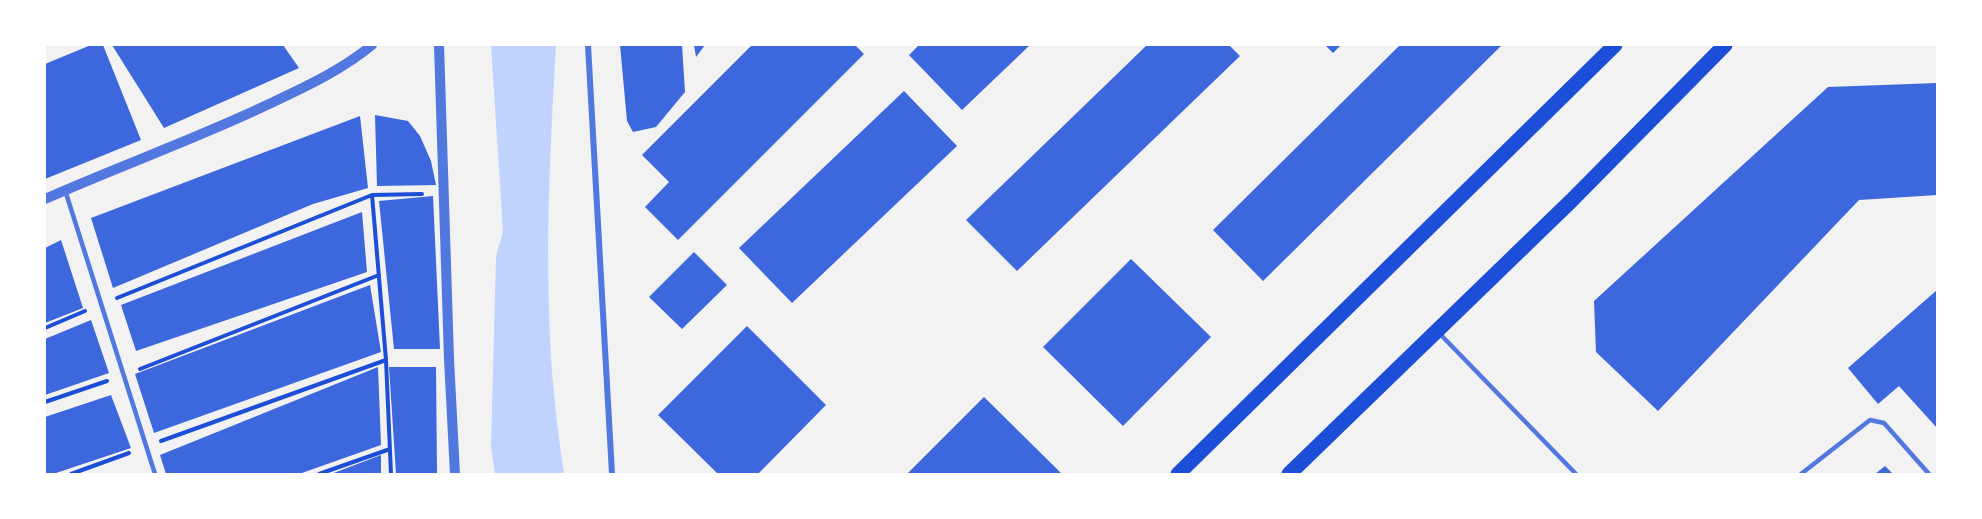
<!DOCTYPE html>
<style>
body{margin:0}
#map{position:relative;width:1982px;height:519px;overflow:hidden;background:#f2f2f2;font-family:"Open Sans",sans-serif}
canvas{display:block}
.frame{position:absolute;inset:0;border:46px solid #fff;pointer-events:none}
</style>
<div id="map">
<canvas width="1982" height="519"></canvas>
<div class="frame"></div>
</div>
<script>
const context = document.querySelector('canvas').getContext('2d');
context.lineJoin = 'round';
function fillPath(path, color) { context.fillStyle = color; context.fill(path, 'evenodd'); }
function strokePath(path, color, width, dash) { context.strokeStyle = color; context.lineWidth = width; context.lineCap = dash ? 'butt' : 'round'; context.setLineDash(dash || []); context.stroke(path); }
const water = new Path2D(`
 M491,45H556C551,133 546,222 549,310C550,365 556,420 564,474H495L491,446L496,257L503,231Z`);
const building = new Path2D(`
 M91,45H103L141,140L45,179V64Z
 M112,45H283L299,68L164,128Z
 M620,45H682L685,92L656,127L633,132L627,121Z
 M694,45H705L696,57Z
 M752,45H855L864,54L678,240L645,207L669,182L642,155Z
 M919,45H1030L962,110L909,55Z
 M1147,45H1229L1240,56L1017,271L966,220Z
 M1325,45H1341L1333,53Z
 M1400,45H1502L1263,281L1213,230Z
 M1937,83V195L1859,200L1658,411L1596,352L1594,301L1828,87Z
 M904,91L957,146L792,303L739,248Z
 M375,115L408,121L420,136L431,161L436,185L377,186Z
 M360,116L368,188L313,204L113,288L91,218Z
 M433,196L440,349H394L379,201Z
 M362,212L367,272L136,351L121,305Z
 M61,240L83,308L45,323V248Z
 M694,252L727,285L682,329L649,297Z
 M1131,259L1211,337L1123,426L1043,347Z
 M370,285L381,352L154,433L135,374Z
 M1937,290V428L1899,386L1878,404L1848,368Z
 M91,320L109,373L45,395V339Z
 M747,326L826,405L758,474H718L658,415Z
 M378,367L381,445L299,474H166L160,455Z
 M389,367H436L437,474H396Z
 M111,395L131,448L53,474H45V417Z
 M984,397L1062,474H907Z
 M381,455V474H331Z
 M1885,466L1893,474H1875Z`);
const path = new Path2D(`
 M372,195L386,360L391,474
 M117,298L372,195L422,194
 M45,328L85,311
 M140,369L379,275
 M45,402L107,381
 M161,441L386,360
 M71,474L129,453
 M319,474L390,449`);
const service = new Path2D(`
 M65,190L155,474
 M1440,334L1576,474
 M1801,474L1870,420L1884,423L1929,474`);
const minor = new Path2D(`
 M588,45L612,474`);
const tertiary = new Path2D(`
 M439,45L449,359L455,474
 M45,199C119,166 196,139 269,104C305,87 342,70 372,45`);
const primary = new Path2D(`
 M1178,474L1615,45
 M1289,474L1572,200L1725,45`);
fillPath(water, '#bfd3fe');
fillPath(building, '#3d67dc');
strokePath(path, '#1d4ed8', 4);
strokePath(service, '#5277de', 4.5);
strokePath(minor, '#5277de', 6);
strokePath(tertiary, '#5277de', 10);
strokePath(primary, '#1d4ed8', 15);
</script>
